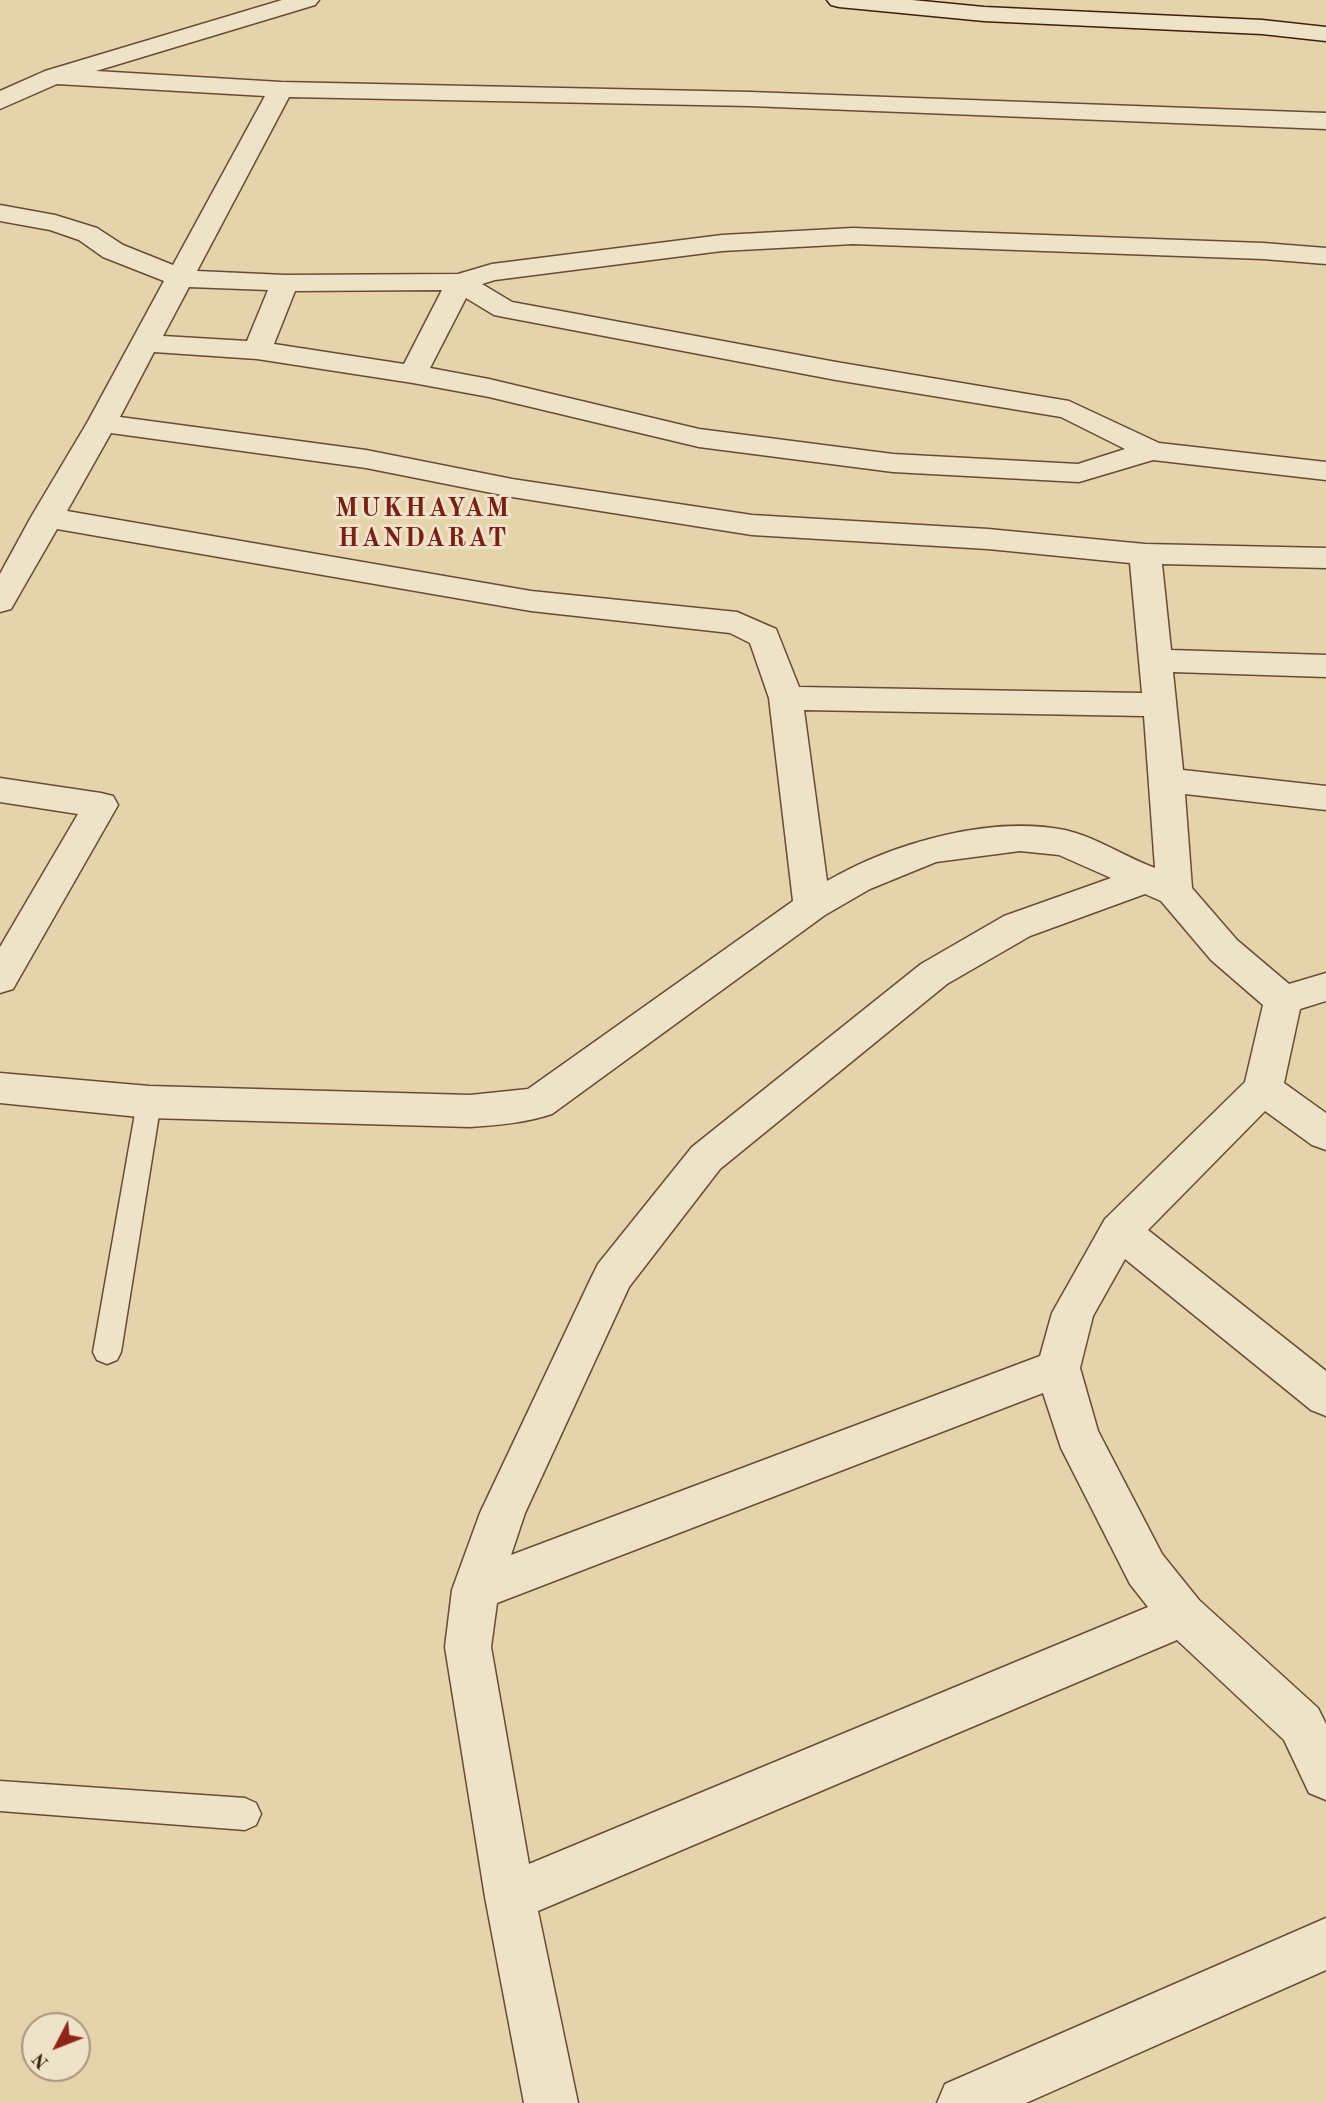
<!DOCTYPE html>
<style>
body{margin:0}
#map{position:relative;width:1326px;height:2103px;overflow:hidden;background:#e5d3ac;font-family:"Old Standard TT",serif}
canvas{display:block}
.north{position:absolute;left:21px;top:2012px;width:70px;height:70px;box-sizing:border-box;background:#eee2c9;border:2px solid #a8947c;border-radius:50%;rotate:228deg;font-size:19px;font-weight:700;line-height:28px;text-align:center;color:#3e1f08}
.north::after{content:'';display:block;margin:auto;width:24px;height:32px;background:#8f2418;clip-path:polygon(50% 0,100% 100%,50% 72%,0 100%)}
</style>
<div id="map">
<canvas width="1326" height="2103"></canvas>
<div class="north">N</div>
</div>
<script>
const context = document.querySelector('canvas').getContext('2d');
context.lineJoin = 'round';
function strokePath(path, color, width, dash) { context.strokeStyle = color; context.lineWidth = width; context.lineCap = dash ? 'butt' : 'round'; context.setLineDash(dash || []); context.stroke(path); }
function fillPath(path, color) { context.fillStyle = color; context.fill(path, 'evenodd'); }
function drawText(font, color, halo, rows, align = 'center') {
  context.font = font + ' "Old Standard TT",serif'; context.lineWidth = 6; context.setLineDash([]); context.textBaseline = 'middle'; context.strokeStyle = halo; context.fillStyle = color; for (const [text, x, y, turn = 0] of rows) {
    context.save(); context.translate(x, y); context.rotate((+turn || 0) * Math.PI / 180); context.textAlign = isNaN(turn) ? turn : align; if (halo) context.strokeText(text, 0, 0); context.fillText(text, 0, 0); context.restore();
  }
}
const lane = new Path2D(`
 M149,1092L158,1095L161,1102L121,1352L117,1360L107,1364L97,1360L93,1352L137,1102L140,1095Z
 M0,1781L245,1798L256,1803L261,1814L256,1825L245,1830L0,1811Z`);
const street = new Path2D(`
 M282,0H319L315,5L96,71L281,82L750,92L1326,113V129L750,106L289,97L197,271L285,275L458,274L492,264L722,235L853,228L1263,243L1326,248V264L1263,259L853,244L722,251L495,280L482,284L512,302L836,362L1069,401L1159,443L1326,462V480L1153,460L1079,482L893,472L699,447L489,397L413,383L257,359L154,352L120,417L366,450L512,479L752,515L988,529L1145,544L1326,548V568L1162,564L1171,650L1326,655V677L1173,672L1183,770L1326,786V810L1185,794L1192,888L1237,940L1289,984L1326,973V1001L1300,1009L1284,1083L1326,1113V1150L1312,1145L1265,1111L1148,1230L1326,1371V1416L1311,1410L1125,1259L1093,1316L1080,1368L1098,1431L1162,1554L1199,1600L1318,1708L1326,1724V1800L1309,1793L1284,1740L1177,1640L538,1911L578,2103H524L485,1897L445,1647L452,1590L480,1513L592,1276L598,1264L692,1147L921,964L1004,916L1111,878L1059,855L1020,851L936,862L870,889L825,915L552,1114C525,1123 498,1125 470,1127L149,1118L0,1103V1073L149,1086L470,1095L528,1089L793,901L769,698L750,643L730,633L531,611L57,529L11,609L0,612V574L31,517L87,423L164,281L103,257L79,240L50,230L0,221V205L55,215L97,228L123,245L173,265L265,96L57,84L0,109V91L45,71ZM189,287L268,290L247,341L163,336ZM442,290L404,364L274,344L295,291ZM466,298L494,315L504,317L836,380L1061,417L1125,449L1078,464L893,454L699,429L489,379L430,368ZM111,433L366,468L512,497L752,535L988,549L1130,563L1142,693L799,687L776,629L737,612L531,591L67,511ZM804,710L1144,716L1155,868C1125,857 1096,837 1065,830C990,815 892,843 827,881ZM1145,894L1161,901L1211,960L1263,1005L1245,1082L1105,1219L1052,1313L1040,1356L511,1555L525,1513L629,1287L720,1169L947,984L1030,936ZM1043,1393L1061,1448L1130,1584L1148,1607L529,1864L491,1647L497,1603Z
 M0,778L101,793L113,796L118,805L13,989L0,993V947L78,814L0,802Z
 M1326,1918V1970L1026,2103H937L945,2084Z`);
const secondary = new Path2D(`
 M827,0H912L984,7L1262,20L1326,27V41L1262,34L984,21L839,7L831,5Z`);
const districtNames = [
 ["MUKHAYAM",423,509],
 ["HANDARAT",423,539]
];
strokePath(lane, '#684c31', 3);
strokePath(street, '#684c31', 3);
strokePath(secondary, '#3e1f08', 3);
fillPath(lane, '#eee2c9');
fillPath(street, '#eee2c9');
fillPath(secondary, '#eee2c9');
context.letterSpacing = '2px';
drawText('bold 26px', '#7a1f14', '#eee2c9', districtNames);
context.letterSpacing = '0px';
</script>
